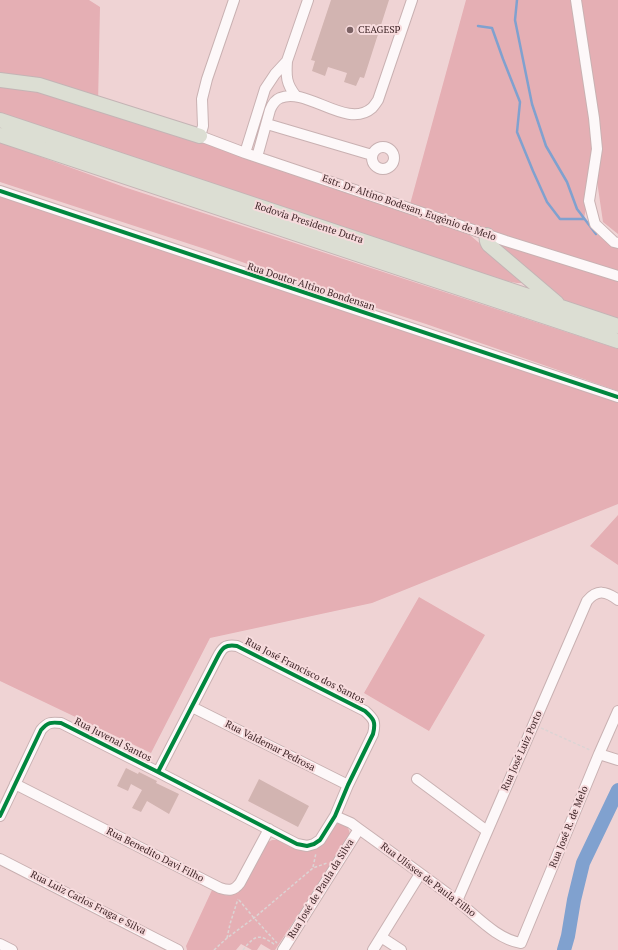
<!DOCTYPE html>
<meta charset="utf-8">
<style>
body{margin:0}
canvas{display:block;background:#efd3d4}
</style>
<canvas width="618" height="950"></canvas>
<script>
const context = document.querySelector('canvas').getContext('2d');
context.lineJoin = 'round';
function fillPath(path, color) { context.fillStyle = color; context.fill(path, 'evenodd'); }
function strokePath(path, color, width, dash) { context.strokeStyle = color; context.lineWidth = width; context.lineCap = dash ? 'butt' : 'round'; context.setLineDash(dash || []); context.stroke(path); }
function drawText(font, color, halo, rows, align = 'center') {
  context.font = font + ' "PT Serif",serif'; context.lineWidth = 4; context.setLineDash([]); context.textBaseline = 'middle'; context.strokeStyle = halo; context.fillStyle = color; for (const [text, x, y, turn = 0] of rows) {
    context.save(); context.translate(x, y); context.rotate((+turn || 0) * Math.PI / 180); context.textAlign = isNaN(turn) ? turn : align; if (halo) context.strokeText(text, 0, 0); context.fillText(text, 0, 0); context.restore();
  }
}
const green = new Path2D(`
 M0,0H89L100,7L98,104L409,208L466,0H618V234L603,222L597,181L592,182L584,218L596,234L618,243V326L562,307L486,239L457,224L526,283H517L453,271L0,120Z
 M0,142L124,187L618,349V391L426,324L330,293L205,249L0,182Z
 M0,189L618,401V504L372,603L210,638L151,753L0,681Z
 M618,515V565L590,546Z
 M419,597L485,635L429,731L364,693Z
 M337,824C345,823 350,828 350,836L275,950H271L261,944L257,950H252L241,944L236,950H187L186,946L212,890C223,895 230,899 240,890L268,842L272,840H278L296,849L306,851L334,825Z`);
const stream = new Path2D(`
 M517,0L515,20L532,104L546,146L567,182L577,209L596,234
 M478,26L492,28L503,59L520,102L517,132L533,171L547,202L560,219H584`);
const river = new Path2D(`
 M564,950L568,936L574,900L583,863L618,790`);
const building = new Path2D(`
 M331,0H389L364,78L360,77L356,86L344,82L347,73L328,67L325,76L312,71L315,61L311,60Z
 M126,768L138,774L139,772L157,781L156,783L179,794L169,814L147,801L141,812L132,808L142,790L131,784L128,791L117,786Z
 M259,779L309,806L298,827L248,801Z`);
const path = new Path2D(`
 M541,728L590,750
 M313,867L316,853
 M239,900L254,918L277,943
 M227,938L230,924L238,899
 M214,950L227,938L254,918L313,868L327,863
 M243,950C255,935 259,933 275,945`);
const minor = new Path2D(`
 M234,0L207,79L202,99L203,126L200,136L245,153L506,241L618,276
 M576,0L594,118L597,149L589,201L595,224L614,242L618,243
 M287,61C286,76 286,84 296,96
 M267,124L372,155
 M372 158a11 11 0 1 1 22 0a11 11 0 1 1-22 0Z
 M245,153L265,89L275,74L287,61L308,0
 M257,157L270,110C272,105 275,100 280,98C306,86 347,130 372,108C374,106 376,103 378,100L412,0
 M0,191L618,397
 M192,707L348,785
 M599,754L618,760
 M417,779L487,831
 M15,784L220,888C229,891 234,891 240,883L269,829
 M0,816L41,730C48,722 51,722 61,723L158,772L297,844L307,846L314,844L320,840L335,816L348,785L373,734C376,722 374,719 365,711L237,646C225,644 222,648 217,658L158,772
 M335,816L351,823L359,829C391,852 424,876 456,900C476,915 496,939 521,943
 M0,859L178,950
 M457,901L587,601C597,589 606,591 618,600
 M381,937L401,950
 M521,943L599,754L618,711
 M0,944L12,950
 M283,950L359,829
 M373,950L420,874`);
const highway = new Path2D(`
 M0,80L39,85L200,136
 M0,120L618,326
 M0,135L618,341
 M487,235C486,239 486,241 489,245L557,303`);
const cycleway = new Path2D(`
 M0,191L618,397
 M0,816L41,730C48,722 51,722 61,723L158,772L297,844L307,846L314,844L320,840L335,816L348,785L373,734C376,722 374,719 365,711L237,646C225,644 222,648 217,658L158,772`);
const markers = [
 [350,30,4,"#7d6365"]
];
const poiNames = [
 ["CEAGESP",358,30]
];
const streetNames = [
 ["Estr. Dr Altino Bodesan, Eugênio de Melo",409,208,19],
 ["Rodovia Presidente Dutra",309,223,18],
 ["Rua Doutor Altino Bondensan",311,287,18],
 ["Rua José Francisco dos Santos",305,671,27],
 ["Rua Juvenal Santos",113,740,27],
 ["Rua Valdemar Pedrosa",270,746,27],
 ["Rua José Luiz Porto",522,751,-66],
 ["Rua José R. de Melo",569,827,-68],
 ["Rua Benedito Davi Filho",155,855,27],
 ["Rua Ulisses de Paula Filho",428,880,37],
 ["Rua José de Paula da Silva",321,889,-58],
 ["Rua Luiz Carlos Fraga e Silva",88,903,27]
];
fillPath(green, '#e5afb4');
strokePath(stream, '#80a1cf', 2.5);
strokePath(river, '#80a1cf', 14);
fillPath(building, '#d2b4b1');
strokePath(minor, '#c9b1b2', 12);
strokePath(highway, '#c4b4b5', 16);
strokePath(path, '#dcd4d4', 1.5, [3, 2]);
strokePath(minor, '#fdf8f9', 10);
strokePath(highway, '#dcded3', 14);
strokePath(cycleway, '#00873e', 4);
for (const [x, y, r, color] of markers) { const dot = new Path2D(); dot.arc(x, y, r, 0, 2 * Math.PI); context.fillStyle = color; context.fill(dot); strokePath(dot, '#f7dbdd', 1.5); }
drawText('10px', '#402729', '#f7dbdd', poiNames, 'left');
drawText('10px', '#402729', '#f7dbdd', streetNames);
</script>
